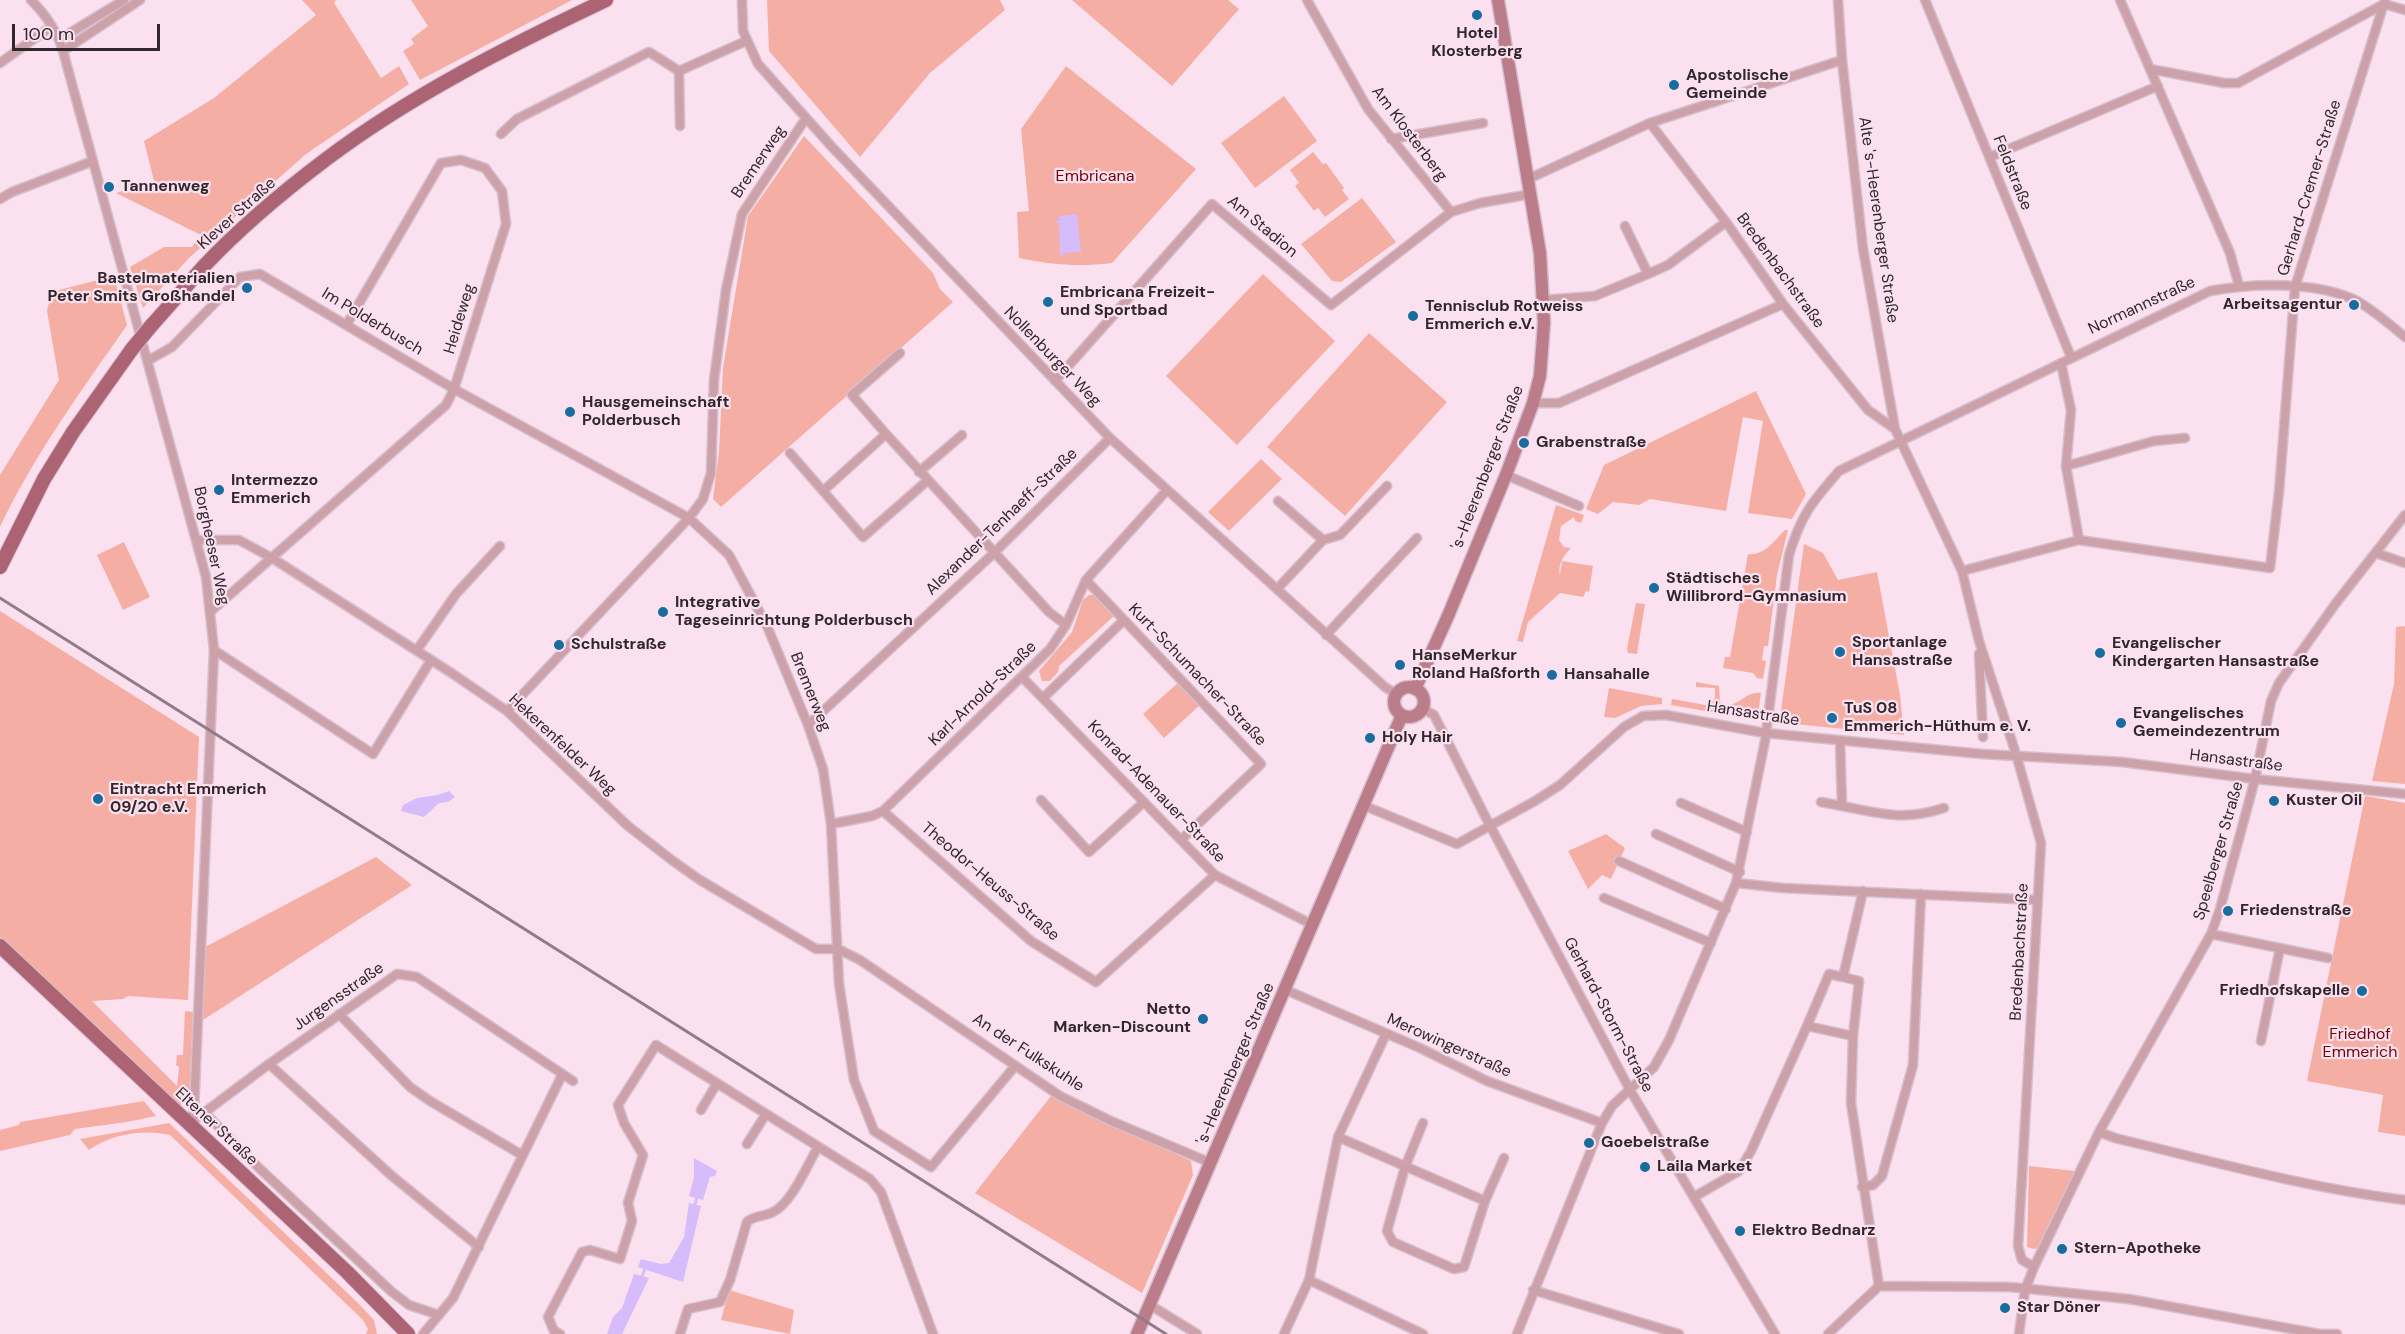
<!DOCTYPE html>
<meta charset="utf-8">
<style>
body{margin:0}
#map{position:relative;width:2405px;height:1334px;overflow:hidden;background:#fbe1ef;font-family:"DM Sans",sans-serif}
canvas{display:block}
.scale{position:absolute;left:12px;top:24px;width:148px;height:27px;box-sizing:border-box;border:3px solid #30262b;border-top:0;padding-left:8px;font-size:18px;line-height:21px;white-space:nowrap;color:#30262b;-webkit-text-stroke:4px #fbe1ef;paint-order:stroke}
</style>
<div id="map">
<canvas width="2405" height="1334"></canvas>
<div class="scale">100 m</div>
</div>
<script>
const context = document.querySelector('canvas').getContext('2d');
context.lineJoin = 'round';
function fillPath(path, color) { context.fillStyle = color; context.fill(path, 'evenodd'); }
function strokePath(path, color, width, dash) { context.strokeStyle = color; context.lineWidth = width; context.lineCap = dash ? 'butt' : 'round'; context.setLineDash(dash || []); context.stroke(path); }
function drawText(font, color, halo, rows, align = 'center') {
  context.font = font + ' "DM Sans",sans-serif'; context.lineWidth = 4.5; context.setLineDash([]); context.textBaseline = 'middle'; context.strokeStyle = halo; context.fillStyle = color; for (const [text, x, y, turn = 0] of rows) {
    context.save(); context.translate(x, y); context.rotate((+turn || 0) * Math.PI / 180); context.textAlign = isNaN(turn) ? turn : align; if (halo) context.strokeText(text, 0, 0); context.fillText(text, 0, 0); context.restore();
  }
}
const green = new Path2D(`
 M302,0H336L334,3L381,78L399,66L409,84L306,154L190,257L143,308L130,267L164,247H192L201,235L116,193L154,181L144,141L214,98L316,15Z
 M411,0H572L420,80L403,51L414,44L411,39L428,26Z
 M767,0H1000L1005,10L930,73L860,157L769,51Z
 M1072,0H1228L1239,9L1172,86Z
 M1066,66L1196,169L1112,263C1080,267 1051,265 1019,258L1017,212L1029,211L1021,129Z
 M1284,96L1317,141L1255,188L1221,143Z
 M804,136L933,273L940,289L953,302L721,507L713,499L719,452L723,368L748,216Z
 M1313,152L1323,164L1326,163L1344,188L1342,190L1349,199L1325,217L1318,208L1314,211L1295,186L1299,183L1290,170Z
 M1362,198L1396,242L1341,282L1332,281L1301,244Z
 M1263,274L1335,341L1237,445L1166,376Z
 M114,276L127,325C82,390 34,455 0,527V475L59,380L47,311C49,301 51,296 59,290Z
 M1369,333L1447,402L1345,516L1267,447Z
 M1756,391L1806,494L1792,519L1748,513L1763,421L1743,417L1726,511L1650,499L1639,505L1613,502L1598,514L1586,509L1604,465Z
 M1261,459L1282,479L1229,531L1208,512Z
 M1556,505L1584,515L1581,523L1575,521L1574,517L1561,526L1559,540L1564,547L1571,548C1564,555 1557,565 1560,575L1562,561L1593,566L1589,592L1586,591L1583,597L1560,593L1528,622L1523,642L1517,641Z
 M1785,530H1788L1777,575L1768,646H1764L1762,660L1766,661L1763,679L1757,678L1753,673L1723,668L1725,657H1730L1748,554C1764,556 1774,541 1785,530Z
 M124,542L150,597L123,610L97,555Z
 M1804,544L1823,553L1838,580L1877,572L1900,695L1904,735L1784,723L1780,718Z
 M1089,595H1095L1115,615L1059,666L1058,672L1050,681H1042L1039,671L1072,632L1083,600Z
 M1636,603L1645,604L1637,654L1628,653L1627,649Z
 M0,611L199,737L188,1000L128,996L123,999L92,1001L177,1086L179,1067L176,1065L177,1055H183L185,1011L193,1012L189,1098L180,1106L176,1105L0,937Z
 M2404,626L2405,627V784L2372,781L2394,684L2396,627Z
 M1179,682L1200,705L1164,738L1143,714Z
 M1696,682L1719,686L1720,702C1737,712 1744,690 1761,693L1758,714L1752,719L1671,705L1672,699L1711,706L1715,697V688L1696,687Z
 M1609,688L1662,698V704L1641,706L1615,718L1604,717Z
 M2365,796L2405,803V1136L2378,1132L2383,1095L2307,1081Z
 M1606,834L1625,848L1611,879L1602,875L1588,889L1568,851Z
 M376,857L412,885L203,1020L205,947Z
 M1051,1096L1191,1161L1193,1175L1142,1293L975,1193Z
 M144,1101L156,1116L127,1122L75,1129L70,1135L0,1151V1130L19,1125L20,1122Z
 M169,1123L358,1303L374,1320L377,1334H366L368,1329L363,1320L170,1135C143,1129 112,1134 89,1150L80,1139Z
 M2029,1166L2075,1171L2039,1248L2034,1249L2027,1247Z
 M729,1290L794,1310L790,1334L721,1320Z`);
const water = new Path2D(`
 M1077,214L1081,252L1064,253L1063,255L1060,256L1059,223H1056V221H1059V216Z
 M449,791L455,797L448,802L439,803L424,817L401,811L403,805L417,798L438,795Z
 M694,1158L717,1171L715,1176L710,1177L703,1200L689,1196L694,1177Z
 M689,1203L701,1206L683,1282L638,1267L641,1259L661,1264L669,1263L684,1237Z
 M634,1274L649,1278L622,1334H607L613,1317L622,1308Z`);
const stream = new Path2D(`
 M695,1204L697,1198
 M642,1276L645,1269`);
const street = new Path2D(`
 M31,0C46,15 57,30 63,51L206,577L214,650L194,1109L189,1124
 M742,0L743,31L758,64L832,147L1110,438L1385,687L1396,694
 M1307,0L1368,109L1451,212
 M1838,0L1842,60L1863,249L1895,429L1962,571L1979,641L2016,754L2041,843L2018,1246L2022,1260L2034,1267
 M1925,0L2071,357
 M2120,0L2230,253L2239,286
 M2384,4L2405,10
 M60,39L124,0
 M63,51L140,0
 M0,63L52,26
 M2150,69L2224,83H2238L2384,4
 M679,71L680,126
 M1650,123L1726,222L1783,304L1868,410L1895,429
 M501,134L517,119L649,52L679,71L746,41
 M1391,139L1483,123
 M1990,157L2158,86
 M1528,179L1650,123L1842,60
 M0,199L12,192L93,161
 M1625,226L1648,274
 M1544,300L1595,296L1648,274L1668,265L1726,222
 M149,360L172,347L240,277L260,274L454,389L689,518L729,555L767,626L808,725L823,769L831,824L839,984L854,1080L874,1131L931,1167L1015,1066
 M2061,363L2071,410L2066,466L2079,540
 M1055,381L1212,204L1331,305L1451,212L1480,203L1531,194
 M1533,403H1559L1783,304
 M886,434L852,395L900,353
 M790,453L863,537L927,481
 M2066,466L2154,441L2185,438
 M919,472L962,435
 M1506,475L1579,506
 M823,491L886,434L1049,612L1066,625
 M1278,501L1323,540
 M197,540H239L272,558L453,674L507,711L628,826L673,861L700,880L816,949H838L860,960L1060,1096L1111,1121L1211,1163
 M2376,553L2405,563
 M1962,571L2079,540L2270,568L2279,492L2295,287L2385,0
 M1086,580L1261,764L1182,839
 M1277,589L1323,540L1340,535L1387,486
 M211,611L446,405L454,389L506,224L502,191L485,168L461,160L441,163L347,324
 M1326,635L1417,538
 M214,650L373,754L431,660
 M417,650L456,594L500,546
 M1979,654L1983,737
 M1022,677L1215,875L1313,925
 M1043,698L1124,620
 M1422,708L1434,715L1485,816L1630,1090L1775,1334
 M507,711L689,518L703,499L711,473L714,380L726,290L742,214L806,118
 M808,725L994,553L1110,438
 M1840,741L1842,806C1882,814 1904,821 1944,808
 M1041,800L1089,852L1144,802
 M1821,802L1842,806
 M1681,803L1747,832
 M1365,806L1457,844L1535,801L1560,785L1624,727L1643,716L1666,715L1765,733L1982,754L2122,762L2255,779L2405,794
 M883,811L1031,941L1096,982L1215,875
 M831,824L872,816L883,811L1050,649L1066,625L1086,580L1167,490
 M1656,834L1740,872
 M1619,861L1726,909
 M1736,883L1783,888L2038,900
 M1863,891L1843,977L1859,981L1853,1036L1851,1103L1879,1286
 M1604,898L1711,943
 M2211,934L2328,958
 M1286,990L1420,1048L1487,1081L1602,1123
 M339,1014L410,1087L430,1101L522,1155
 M1807,1026L1853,1036
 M2261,1041L2280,948
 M269,1064L392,1176L479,1247
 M701,1110L717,1083
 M204,1112L259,1168L392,1292L409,1305L439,1315
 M189,1124L269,1064L397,974L417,977L573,1081
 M2099,1132L2115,1138C2211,1161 2307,1188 2405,1200
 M1338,1137L1485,1201L1464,1267L1454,1269L1393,1242L1387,1231L1405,1167L1423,1123
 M747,1144L766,1114
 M1862,1187L1873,1185L1882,1176L1913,1065L1921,894
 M1694,1197L1739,1171L1751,1151L1807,1026L1829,974L1843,977
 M1485,1201L1504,1158
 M1309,1280L1423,1334
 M1533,1290L1679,1334
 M1150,1305L1197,1334
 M423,1334L453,1298L562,1075
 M560,1334L554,1331L548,1317L582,1252L590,1250L620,1259L632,1221L628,1203L643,1155L624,1123L618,1105L656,1045L870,1179L881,1192L933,1334
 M680,1334L688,1309L720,1302L730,1280L747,1222C754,1215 764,1217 773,1212C792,1203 807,1165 818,1147
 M1284,1334L1309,1280L1338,1137L1386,1034
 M1517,1334L1602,1123L1612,1106L1654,1067L1669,1040L1736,883L1765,741L1789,555C1801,515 1812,502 1839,471L2210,291C2254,283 2317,281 2357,301C2375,311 2389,324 2405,337
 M1828,1334L1879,1286L2010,1287L2129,1299L2319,1334
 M2019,1334L2025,1290L2034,1267L2099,1132L2211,934L2220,909L2255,779L2271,701L2279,683L2336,603L2405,515
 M2321,1334H2337`);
const secondary = new Path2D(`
 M1394 702a15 15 0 1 1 30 0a15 15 0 1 1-30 0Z
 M1415,689L1448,616L1506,475L1533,403L1540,376L1544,323L1540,253L1498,0
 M1137,1334L1402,715`);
const primary = new Path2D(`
 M151,326C169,306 187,285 205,265C241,227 284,191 325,160C411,95 509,46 606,0
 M0,567L44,479L73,432L132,349
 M0,946L347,1272L408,1334`);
const rail = new Path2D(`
 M0,598L1166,1334`);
const primaryBridge = new Path2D(`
 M132,349L151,326`);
const markers = [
 [1477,15,6,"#186d9e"],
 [1674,85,6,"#186d9e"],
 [109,187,6,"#186d9e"],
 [247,288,6,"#186d9e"],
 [1048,302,6,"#186d9e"],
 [2354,305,6,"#186d9e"],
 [1413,316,6,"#186d9e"],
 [570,412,6,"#186d9e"],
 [1524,443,6,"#186d9e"],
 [219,490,6,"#186d9e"],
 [1654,588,6,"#186d9e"],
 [663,612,6,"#186d9e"],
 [559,645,6,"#186d9e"],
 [1840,652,6,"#186d9e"],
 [2100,653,6,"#186d9e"],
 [1400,665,6,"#186d9e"],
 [1552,675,6,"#186d9e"],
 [1832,718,6,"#186d9e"],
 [2121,723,6,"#186d9e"],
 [1370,738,6,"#186d9e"],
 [98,799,6,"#186d9e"],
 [2274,801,6,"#186d9e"],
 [2228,911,6,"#186d9e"],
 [2362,991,6,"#186d9e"],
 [1203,1019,6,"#186d9e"],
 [1589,1143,6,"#186d9e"],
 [1645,1167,6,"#186d9e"],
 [1740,1231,6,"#186d9e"],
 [2062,1249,6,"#186d9e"],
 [2005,1308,6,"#186d9e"]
];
const poiNames = [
 ["Hotel",1477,34,"center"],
 ["Klosterberg",1477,52,"center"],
 ["Apostolische",1686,76],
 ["Gemeinde",1686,94],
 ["Tannenweg",121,187],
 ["Bastelmaterialien",235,279,"right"],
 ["Peter Smits Großhandel",235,297,"right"],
 ["Embricana Freizeit-",1060,293],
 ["und Sportbad",1060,311],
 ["Arbeitsagentur",2342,305,"right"],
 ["Tennisclub Rotweiss",1425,307],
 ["Emmerich e.V.",1425,325],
 ["Hausgemeinschaft",582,403],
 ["Polderbusch",582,421],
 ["Grabenstraße",1536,443],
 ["Intermezzo",231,481],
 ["Emmerich",231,499],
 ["Städtisches",1666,579],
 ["Willibrord-Gymnasium",1666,597],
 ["Integrative",675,603],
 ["Tageseinrichtung Polderbusch",675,621],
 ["Sportanlage",1852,643],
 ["Hansastraße",1852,661],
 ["Evangelischer",2112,644],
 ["Kindergarten Hansastraße",2112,662],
 ["Schulstraße",571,645],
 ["HanseMerkur",1412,656],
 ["Roland Haßforth",1412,674],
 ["Hansahalle",1564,675],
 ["TuS 08",1844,709],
 ["Emmerich-Hüthum e. V.",1844,727],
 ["Evangelisches",2133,714],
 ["Gemeindezentrum",2133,732],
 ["Holy Hair",1382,738],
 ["Eintracht Emmerich",110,790],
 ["09/20 e.V.",110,808],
 ["Kuster Oil",2286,801],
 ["Friedenstraße",2240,911],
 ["Friedhofskapelle",2350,991,"right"],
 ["Netto",1191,1010,"right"],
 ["Marken-Discount",1191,1028,"right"],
 ["Goebelstraße",1601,1143],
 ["Laila Market",1657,1167],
 ["Elektro Bednarz",1752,1231],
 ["Stern-Apotheke",2074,1249],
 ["Star Döner",2017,1308]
];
const streetNames = [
 ["Am Klosterberg",1409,134,53],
 ["Bremerweg",759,162,-56],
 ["Feldstraße",2012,173,68],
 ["Gerhard-Cremer-Straße",2310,188,-73],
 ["Klever Straße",237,214,-42],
 ["Alte 's-Heerenberger Straße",1878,220,82],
 ["Am Stadion",1262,227,40],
 ["Bredenbachstraße",1780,271,54],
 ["Normannstraße",2142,306,-25],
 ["Heideweg",460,319,-73],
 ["Im Polderbusch",372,322,31],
 ["Nollenburger Weg",1052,357,46],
 ["'s-Heerenberger Straße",1488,468,-69],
 ["Alexander-Tenhaeff-Straße",1002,522,-44],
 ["Borgheeser Weg",211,546,78],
 ["Kurt-Schumacher-Straße",1197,675,46],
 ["Bremerweg",810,692,68],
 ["Karl-Arnold-Straße",983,694,-44],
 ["Hansastraße",1753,714,9],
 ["Hekerenfelder Weg",562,745,43],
 ["Hansastraße",2236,761,7],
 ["Konrad-Adenauer-Straße",1156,792,46],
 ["Speelberger Straße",2219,851,-74],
 ["Theodor-Heuss-Straße",990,882,40],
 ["Bredenbachstraße",2020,952,-87],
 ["Jurgensstraße",339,997,-35],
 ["Gerhard-Storm-Straße",1608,1015,62],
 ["Merowingerstraße",1449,1046,24],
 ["An der Fulkskuhle",1028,1053,33],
 ["'s-Heerenberger Straße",1236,1064,-67],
 ["Eltener Straße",216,1127,43]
];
const parkNames = [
 ["Embricana",1095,177],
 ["Friedhof",2360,1035],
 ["Emmerich",2360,1053]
];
fillPath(green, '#f4aea4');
fillPath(water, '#d6bcfb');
strokePath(stream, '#d6bcfb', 3);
strokePath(street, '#d6bfcc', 11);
strokePath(secondary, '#d6bfcc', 15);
strokePath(primary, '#d6bfcc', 16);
strokePath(street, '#cca1a9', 8);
strokePath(secondary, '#ba7d89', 12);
strokePath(primary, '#ac6373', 14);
strokePath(rail, '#8f7d87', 3);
strokePath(primaryBridge, '#d6bfcc', 16, []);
strokePath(primaryBridge, '#ac6373', 14);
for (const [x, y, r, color] of markers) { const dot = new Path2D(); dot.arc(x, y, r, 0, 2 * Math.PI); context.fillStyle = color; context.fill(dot); strokePath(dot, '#fbe1ef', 2); }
drawText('bold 16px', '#30262b', '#fbe1ef', poiNames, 'left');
drawText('16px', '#30262b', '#fbe1ef', streetNames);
drawText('16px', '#730005', '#fbe1ef', parkNames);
</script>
